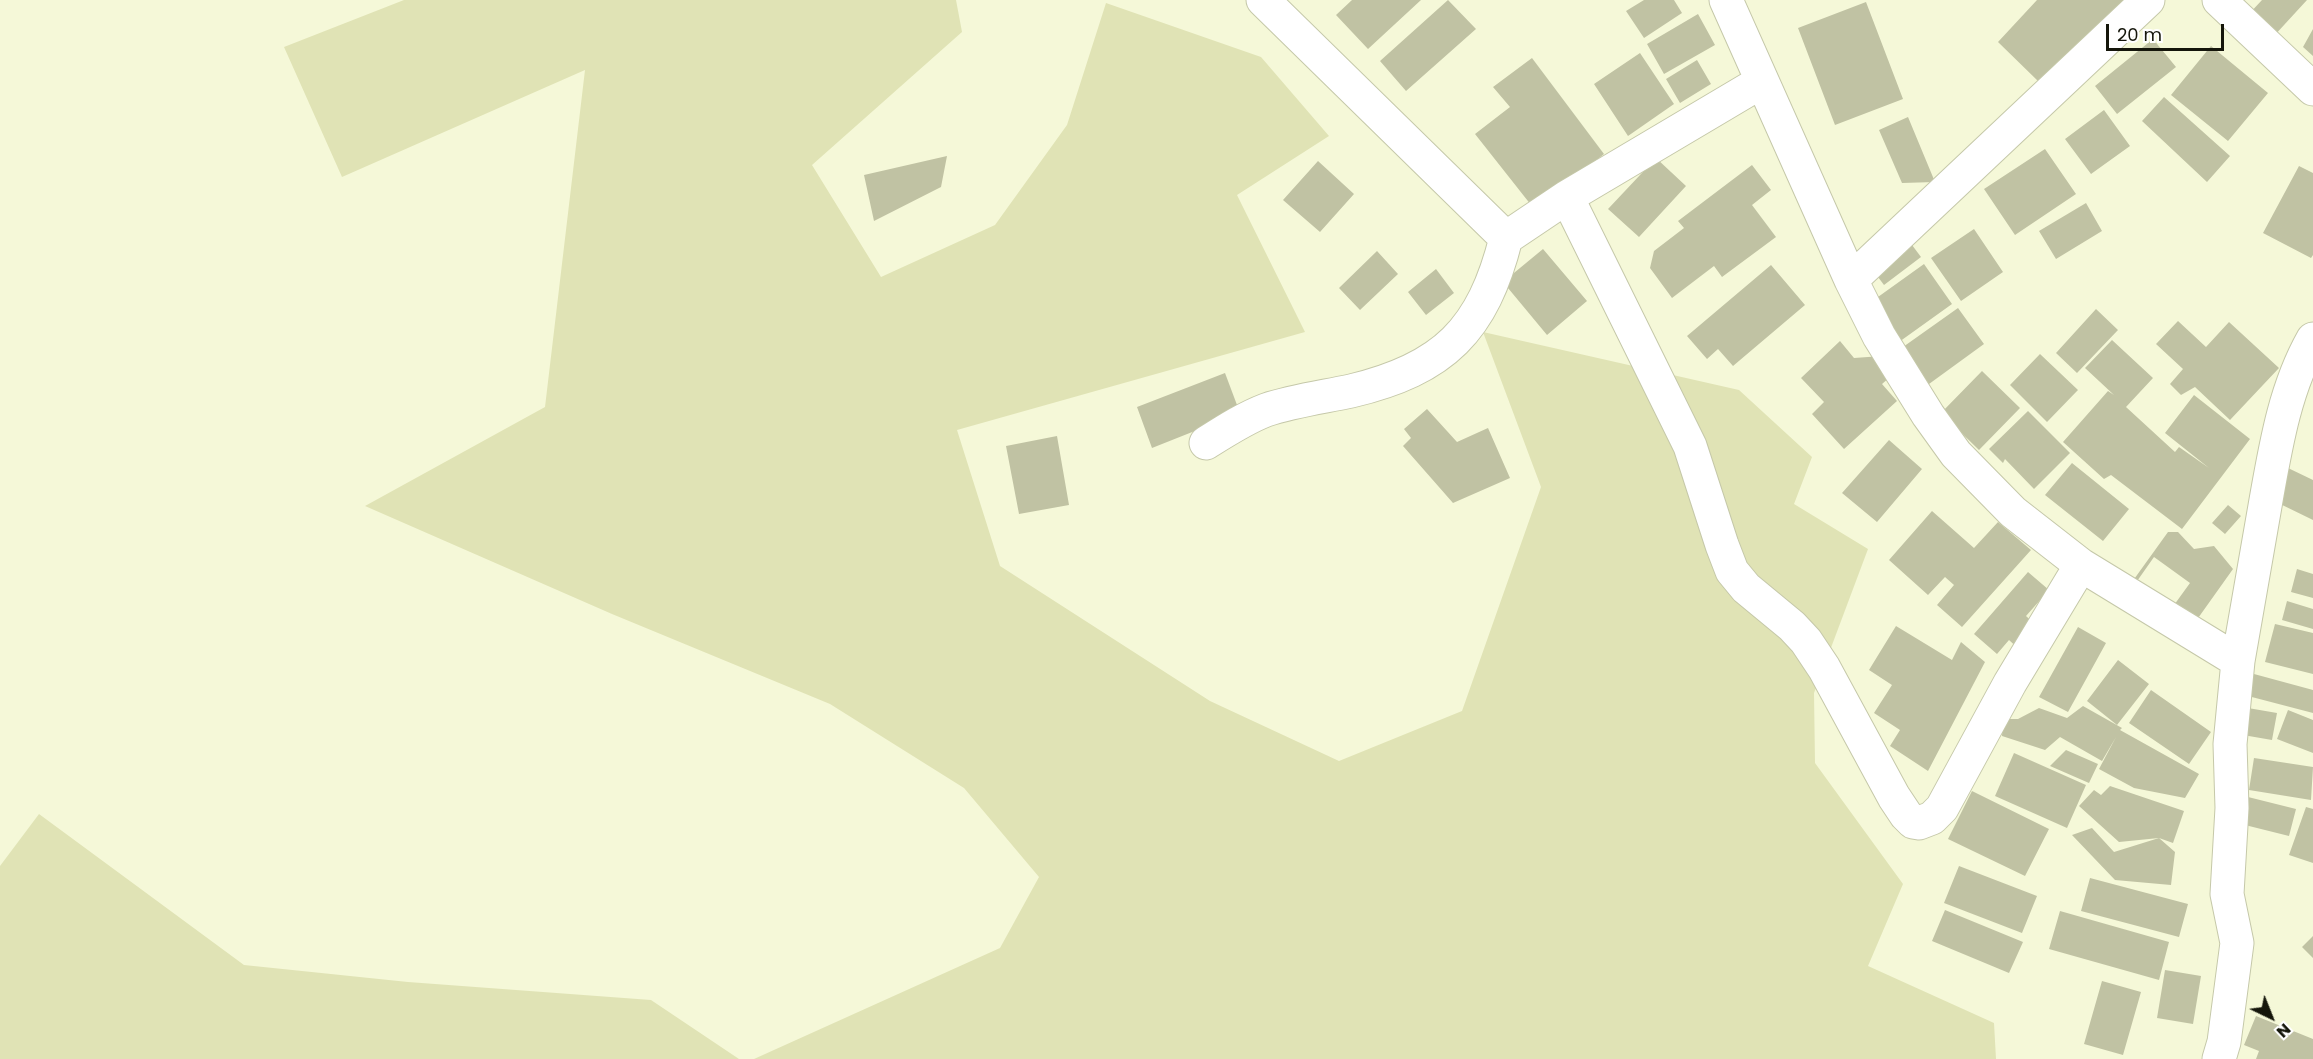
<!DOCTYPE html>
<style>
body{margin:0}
#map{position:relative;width:2313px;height:1059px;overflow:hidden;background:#f5f8d8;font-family:Poppins,sans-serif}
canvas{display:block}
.north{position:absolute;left:2241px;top:987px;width:60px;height:60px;-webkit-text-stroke:4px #fff;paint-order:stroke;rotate:137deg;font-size:16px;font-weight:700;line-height:24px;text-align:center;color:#15160b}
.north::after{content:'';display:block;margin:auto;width:21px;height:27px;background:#15160b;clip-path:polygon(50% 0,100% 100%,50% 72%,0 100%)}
.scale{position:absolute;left:2106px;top:24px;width:118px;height:27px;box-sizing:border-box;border:3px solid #15160b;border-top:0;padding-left:8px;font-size:18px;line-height:21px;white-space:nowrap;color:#15160b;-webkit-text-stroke:4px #fff;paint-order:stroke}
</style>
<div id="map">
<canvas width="2313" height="1059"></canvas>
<div class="north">N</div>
<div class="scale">20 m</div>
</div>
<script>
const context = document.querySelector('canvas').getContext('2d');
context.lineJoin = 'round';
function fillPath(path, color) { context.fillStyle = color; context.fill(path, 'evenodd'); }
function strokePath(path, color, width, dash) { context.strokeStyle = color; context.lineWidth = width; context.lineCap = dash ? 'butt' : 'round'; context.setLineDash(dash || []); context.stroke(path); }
const green = new Path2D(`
 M404,0H956L962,32L812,165L881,277L995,225L1067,125L1106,3L1261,57L1329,136L1237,195L1305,332L957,430L1000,566L1210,701L1339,761L1462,711L1541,487L1483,332L1739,390L1812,457L1794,504L1868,549L1814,693L1815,763L1903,884L1868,966L1994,1023L1996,1059H754L1000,948L1039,877L964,788L830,704L612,614L365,506L545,407L585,70L342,177L284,47Z
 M39,814L244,965L408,982L651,1000L739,1059H0V866Z`);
const building = new Path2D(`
 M1352,0H1421L1368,49L1336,15Z
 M1448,0L1476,29L1406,91L1380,61Z
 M1644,0H1674L1682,13L1644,38L1626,11Z
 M2037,0H2128L2039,82L1998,42Z
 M2262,0H2307L2273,37L2248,15Z
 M1866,2L1903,99L1835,125L1798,28Z
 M1698,14L1715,45L1664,74L1647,44Z
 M2313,29V56L2303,47Z
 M2153,39L2176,67L2117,114L2095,86Z
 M2211,46L2268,93L2228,141L2171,95Z
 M1640,53L1674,104L1628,136L1594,84Z
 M1532,58L1604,154L1535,210L1475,134L1510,107L1493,87Z
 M1697,60L1711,84L1680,103L1666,79Z
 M2164,97L2230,156L2207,182L2142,121Z
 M2104,110L2130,146L2091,174L2065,139Z
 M1908,117L1935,182L1902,183L1879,130Z
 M2045,149L2076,194L2015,235L1984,189Z
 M947,156L941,187L874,221L864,175Z
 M1656,158L1686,186L1639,237L1608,209Z
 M1318,161L1354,194L1320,232L1283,200Z
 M1752,165L1771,190L1752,205L1776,237L1722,277L1714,266L1672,298L1650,268L1654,251L1684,228L1678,221Z
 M2299,166L2313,173V255L2311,258L2263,233Z
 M2086,203L2102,231L2056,259L2039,231Z
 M1974,229L2003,272L1961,301L1931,258Z
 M1909,241L1921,257L1884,285L1872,269Z
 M1543,249L1587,301L1547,335L1503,282Z
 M1377,251L1398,274L1360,310L1339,288Z
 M1924,264L1952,304L1899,342L1871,302Z
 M1771,265L1805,305L1733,366L1718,349L1707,359L1687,336Z
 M1436,269L1454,293L1426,315L1408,292Z
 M1958,308L1984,344L1929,384L1903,347Z
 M2096,309L2118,330L2077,373L2056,353Z
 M2178,321L2206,347L2229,322L2279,368L2230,420L2195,387L2181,395L2170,384L2183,369L2156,344Z
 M2112,340L2153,378L2126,407L2175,452L2179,447L2209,468L2165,433L2194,395L2250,439L2182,529L2111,475L2104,479L2063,442L2108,391L2114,395L2085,368Z
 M1840,341L1854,358L1882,356L1897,371L1882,384L1897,401L1844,449L1812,414L1824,402L1801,378Z
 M2040,354L2078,390L2047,422L2010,385Z
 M1982,371L2020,408L1979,450L1941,413Z
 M1225,373L1240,413L1152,448L1137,407Z
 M1427,409L1457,442L1488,428L1510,478L1453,503L1403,446L1411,438L1404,429Z
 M2028,411L2070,453L2034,489L2005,459L2003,463L1989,449Z
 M1057,436L1069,505L1019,514L1006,446Z
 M1889,440L1922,469L1877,522L1842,493Z
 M2072,463L2129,509L2103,541L2045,495Z
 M2288,468L2313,480V520L2272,500Z
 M2228,505L2241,516L2225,534L2212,523Z
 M1932,511L1974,548L1998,522L2031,550L1962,627L1937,605L1954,585L1945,577L1928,595L1889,560Z
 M2168,532H2178L2194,549L2214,546L2233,569L2191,628L2169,612L2190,583L2154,557L2135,584L2132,582Z
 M2297,569L2313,574V598L2291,592Z
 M2028,572L2049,590L2026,616L2040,629L2021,651L2009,640L1997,654L1974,634Z
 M2287,601L2313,609V629L2282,620Z
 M2275,624L2313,633V674L2265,662Z
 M1896,626L1952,660L1961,642L1985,662L1928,771L1890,746L1900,730L1874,713L1892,685L1869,670Z
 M2078,627L2106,643L2068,712L2039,697Z
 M2118,660L2149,684L2117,725L2087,701Z
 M2254,674L2313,690V713L2248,696Z
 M2151,690L2211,732L2189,764L2129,723Z
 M2083,706L2122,728L2120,730L2199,774L2185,798L2134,788L2099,769L2116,737L2102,761L2060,737L2045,750L2002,736L2003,719H2018L2039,708L2067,718Z
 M2248,708L2277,713L2272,740L2243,735Z
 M2288,710L2313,720V753L2277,739Z
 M2066,750L2098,764L2089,783L2050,766Z
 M2014,753L2086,785L2067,828L1995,796Z
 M2254,758L2313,767L2311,800L2249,790Z
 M2110,786L2184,811L2173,843L2159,838L2175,852L2171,885L2115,880L2072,835L2092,828L2114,852L2159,838L2119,842L2079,806L2094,790L2101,795Z
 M1972,791L2049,829L2025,876L1948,839Z
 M2248,797L2296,809L2289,836L2241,824Z
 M2306,807L2313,809V863L2289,855Z
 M1959,866L2037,896L2022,933L1944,903Z
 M2090,878L2188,904L2179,937L2081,911Z
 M1945,910L2023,942L2009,973L1932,941Z
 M2060,911L2169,942L2159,980L2049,949Z
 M2313,936V958L2302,947Z
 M2165,970L2201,976L2193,1024L2157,1018Z
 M2102,981L2141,992L2123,1055L2084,1044Z
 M2256,1016L2313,1039V1059H2256L2259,1051L2244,1045Z`);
const minor = new Path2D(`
 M1263,0L1506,238L1567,197L1761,82
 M1726,0L1851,280L1879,336L1928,415L1956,454L2013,512L2081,565L2238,661L2230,744L2232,808L2227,894L2237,943L2224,1042L2219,1059
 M2219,0L2313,89
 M1567,197L1690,446L1722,545L1732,571L1746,588L1792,626L1806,641L1824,668L1894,797L1906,815L1913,822L1919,823L1932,818L1942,808L2010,683L2081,565
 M1851,280L2148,0
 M1206,443C1225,431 1245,418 1266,410C1293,401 1323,397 1351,391C1444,369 1483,330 1506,238
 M2238,661C2247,609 2256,558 2265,506C2275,450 2284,390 2313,339`);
fillPath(green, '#e0e3b5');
fillPath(building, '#c0c2a3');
strokePath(minor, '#c5c8a9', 35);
strokePath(minor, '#fff', 33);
</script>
